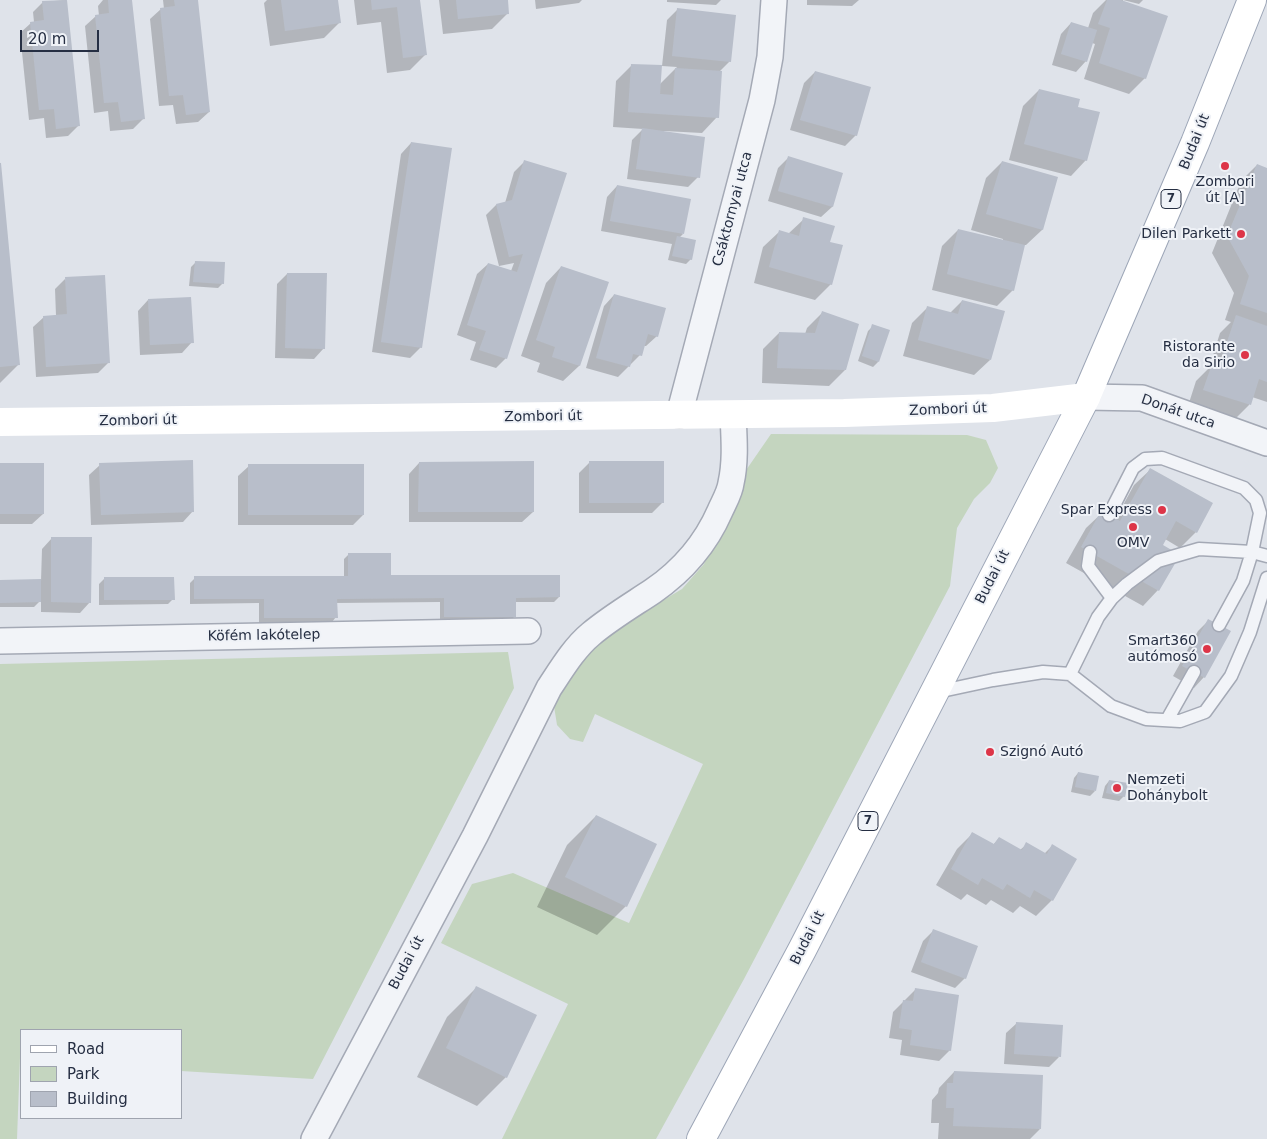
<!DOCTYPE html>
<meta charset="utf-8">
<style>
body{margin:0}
#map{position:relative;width:1267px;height:1139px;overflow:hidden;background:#dfe3ea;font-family:"DejaVu Sans",sans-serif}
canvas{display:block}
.legend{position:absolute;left:20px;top:1029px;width:162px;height:90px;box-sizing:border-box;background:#eff2f7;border:1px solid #9fa4af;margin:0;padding:6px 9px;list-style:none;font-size:15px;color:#262f43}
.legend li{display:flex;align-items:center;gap:10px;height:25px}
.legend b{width:25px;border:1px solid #9fa4af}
.scale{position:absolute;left:20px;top:30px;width:79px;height:22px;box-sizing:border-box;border:2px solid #262f43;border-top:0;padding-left:6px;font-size:15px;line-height:18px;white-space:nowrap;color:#262f43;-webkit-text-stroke:4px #eff2f7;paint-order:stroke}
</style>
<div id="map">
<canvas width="1267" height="1139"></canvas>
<ul class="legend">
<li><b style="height:6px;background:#fff"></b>Road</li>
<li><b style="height:14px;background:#c4d5bf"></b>Park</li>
<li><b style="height:14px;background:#b8beca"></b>Building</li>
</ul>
<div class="scale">20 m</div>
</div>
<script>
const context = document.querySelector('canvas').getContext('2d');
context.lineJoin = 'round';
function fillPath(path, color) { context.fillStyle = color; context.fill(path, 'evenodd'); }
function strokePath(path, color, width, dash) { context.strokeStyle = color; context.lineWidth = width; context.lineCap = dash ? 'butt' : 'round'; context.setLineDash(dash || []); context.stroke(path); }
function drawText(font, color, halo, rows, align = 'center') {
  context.font = font + ' "DejaVu Sans",sans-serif'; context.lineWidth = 4; context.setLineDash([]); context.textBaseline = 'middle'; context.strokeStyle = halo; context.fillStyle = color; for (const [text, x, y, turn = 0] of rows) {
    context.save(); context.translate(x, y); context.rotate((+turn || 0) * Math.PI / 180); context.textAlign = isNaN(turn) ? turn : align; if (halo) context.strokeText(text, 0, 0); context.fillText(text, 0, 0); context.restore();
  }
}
const green = new Path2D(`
 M771,434L967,435L986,440L998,468L990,483L974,499L957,528L950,586L744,979L656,1139H502L568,1004L441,943L472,884L513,873L629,923L703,764L595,714L583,742L570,739L557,725L554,706L565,682L579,657L625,623L682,589L704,564L742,476Z
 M508,652L514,688L313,1079L181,1071V1030H21L17,1139H0V664Z`);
const shadow = new Path2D(`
 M66,0L79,125L68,136L46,138L44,118L29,120L20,33L31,23L34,22L33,12L43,2Z
 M103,0H131L144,118L133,129L110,131L108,111L94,113L85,26L96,16H99L98,6Z
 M163,0H197L209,112L198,122L176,124L173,105L159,106L150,19L161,9H164Z
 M267,0H337L340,22L324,38L270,46L264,3Z
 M354,0H419L426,54L410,70L387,73L381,22L357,25Z
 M439,0H507L508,13L492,29L443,34Z
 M535,0H582L579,3L536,9Z
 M667,0H721L716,5L667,2Z
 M807,0H859L852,6L807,5Z
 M1106,0H1143L1139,4L1123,0V2L1145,78L1129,94L1084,79L1095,44L1092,43L1086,61L1076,72L1052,65L1061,34L1071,23L1088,28L1093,13Z
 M677,10L730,61L720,71L717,117L702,133L664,131L663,133L698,177L688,187L627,179L632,140L643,129L613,127L616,81L632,65L659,85L677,67L662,66L667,20Z
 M815,72L856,135L845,146L790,130L804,83Z
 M1039,90L1086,160L1071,176L1009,160L1023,106Z
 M411,143L421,347L410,358L372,352L401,154Z
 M788,158L842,174L832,207L821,217L768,201L778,168Z
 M525,161L565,174L506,358L496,368L470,360L476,342L457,335L477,274L488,264L511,271L514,263L499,266L486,215L496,205L505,203L514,172Z
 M0,162L18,365L0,383Z
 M1002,162L1057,178L1042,230L1026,245H1024L1013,290L997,306L932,290L942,246L958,230L1003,241V239L971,230L986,178Z
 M1257,165L1267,169V402L1252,397L1249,405L1234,420L1188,406L1196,381L1209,368L1220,333L1231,322L1225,320L1234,293L1212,253L1241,181Z
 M617,186L683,234L679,238L691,259L686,264L668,260L672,244L601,231L607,197Z
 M804,219L829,243L831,284L815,300L754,283L763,247L779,232L788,234Z
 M196,262L223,283L218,288L189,286L191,267Z
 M561,267L607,282L579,366L563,381L537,372L540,363L521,356L546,283Z
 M287,274L324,348L314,359L275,358L277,284Z
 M65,279L108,363L98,373L36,377L33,327L44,317L56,316L55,289Z
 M614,295L657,336L646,346H643L640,355L618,377L586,368L604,306Z
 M148,300L192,342L182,353L140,355L138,311Z
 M962,301L990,360L974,375L903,356L912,323L928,307L950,313Z
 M823,312L845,370L829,386L762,383L763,349L779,333L805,334L807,328Z
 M873,326L878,362L873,367L858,361L868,331Z
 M419,463L533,512L522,522H409V474Z
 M589,463L663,502L652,513H579V473Z
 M0,464L43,514L32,524H0Z
 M100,465L193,511L183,522L91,525L89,475Z
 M249,466L363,515L353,525H238V476Z
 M1150,470L1196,532L1180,548L1165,539L1161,546L1158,590L1143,606L1066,563L1086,528L1102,513L1115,520L1134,485Z
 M52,538L90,602L80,613L41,612V600L34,607H0V581H41L42,549Z
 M349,554L390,577L559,597L554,602H515V616L510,621H440V602L336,603V617L332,622L259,623V603L190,604V583L195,578L344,577V559Z
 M104,579L173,599L168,604L99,605V584Z
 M1208,621L1204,677L1194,688L1173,676L1198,631Z
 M1078,773L1095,791L1090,796L1071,792L1074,778Z
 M1109,781L1124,796L1119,801L1102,798L1105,786Z
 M596,816L626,906L597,935L537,907L567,845Z
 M973,833L993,845L999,838L1020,850L1027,844L1044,854L1052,846V900L1036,916L1020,906L1013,913L991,900L986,905L967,894L961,900L936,885L957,849Z
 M934,930L965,978L955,988L911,972L923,941Z
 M476,988L506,1077L477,1106L417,1077L447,1017Z
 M915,990L950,1050L939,1061L900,1055L902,1040L889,1038L893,1012Z
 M1017,1023L1059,1057L1049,1067L1004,1064L1006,1033Z
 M954,1072L1040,1129L1030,1139H938L939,1123H931L932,1100L938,1093L939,1088Z`);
const building = new Path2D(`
 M67,0L80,126L56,129L54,109L39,110L30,22L44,20L42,1Z
 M108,0H132L145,119L121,122L118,102L104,103L95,15L109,13Z
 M174,0H198L210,112L186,115L183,95L169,96L160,8L175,6Z
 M281,0H338L341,23L285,31Z
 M371,0H420L427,55L403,58L397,7L372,10Z
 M456,0H508L509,14L458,19Z
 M1107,0H1121L1168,16L1146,79L1099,63L1110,28L1098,24Z
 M677,8L736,15L731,62L672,56Z
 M1071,22L1097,30L1087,62L1061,54Z
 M631,64L662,65L660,94L673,95L675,68L722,71L719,118L628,112Z
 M815,71L871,87L857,136L800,120Z
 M1039,89L1080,99L1078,107L1100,112L1087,161L1024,144Z
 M642,128L705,137L700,178L636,169Z
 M411,142L452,148L422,348L381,342Z
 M788,156L843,173L833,207L778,191Z
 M524,160L567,173L507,359L479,350L486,331L467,325L488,263L517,272L523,254L509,257L496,204L512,200Z
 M1002,161L1058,177L1043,230L986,214Z
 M0,163H1L20,365L0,367Z
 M1257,164L1267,168V313L1240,304L1249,276L1227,236Z
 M617,185L691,199L684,234L610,221Z
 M803,217L835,226L830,242L843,245L832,285L769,267L779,230L799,236Z
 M958,229L1025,245L1014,291L947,274Z
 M677,236L696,240L692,260L672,256Z
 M195,261L225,262L224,284L193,282Z
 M561,266L609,282L580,366L552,357L555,347L536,340Z
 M287,273H327L325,349L285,348Z
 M105,275L110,363L46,367L43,316L67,314L65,277Z
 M614,294L666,308L658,337L648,334L642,356L633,354L630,367L596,358Z
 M191,297L194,343L150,345L148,299Z
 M962,300L1005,311L991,360L918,340L927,306L958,314Z
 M822,311L859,324L846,370L777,368L779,332L815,333Z
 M1236,315L1267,326V382L1259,379L1251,405L1203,390L1212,364L1219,366Z
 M872,324L890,330L879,362L862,356Z
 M193,460L194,512L101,515L99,463Z
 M534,461V512H418L419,462Z
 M589,461H664V503H589Z
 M0,463H44V514H0Z
 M248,464H364V515H248Z
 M1150,468L1213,503L1197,533L1176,521L1163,545L1180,555L1159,591L1081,547L1101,511L1120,521Z
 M51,537H92L91,603L51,602Z
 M348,553H391V575H560V597L516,598V617H444V598L337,599L338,618H264V599H194V576H348Z
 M104,577H174L175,600H104Z
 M41,579V602L0,603V580Z
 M1208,619L1231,631L1205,678L1182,666Z
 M1078,772L1099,776L1096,791L1075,787Z
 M1109,780L1128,783L1125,797L1106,793Z
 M596,815L657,844L627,907L565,877Z
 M972,832L994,844L999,837L1022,850L1026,842L1047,854L1052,844L1077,859L1053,901L1034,890L1030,898L1007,884L1003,890L982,878L978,885L951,869Z
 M933,929L978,946L966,979L921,962Z
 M476,986L537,1015L507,1078L446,1048Z
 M915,988L959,995L951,1051L910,1045L912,1030L899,1028L903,1000L913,1001Z
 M1016,1022L1063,1025L1061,1057L1014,1054Z
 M954,1071L1043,1075L1041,1129L953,1126L954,1108H946L947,1083H953Z`);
const lane = new Path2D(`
 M1109,515L1133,468L1145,459L1162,458L1244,488L1256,500L1260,513L1252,552L1243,581L1219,625
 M1090,552L1088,566L1112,598
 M1070,674L1098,617L1112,598L1127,584L1158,561L1199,549L1252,552L1267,556
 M937,692L993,680L1043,672L1070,674L1111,706L1146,719L1180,721L1205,712L1231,676L1250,632L1267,578
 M1167,720L1194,672`);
const street = new Path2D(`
 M1086,397L1142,398L1267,443
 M679,415L762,100L770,57L774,0
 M0,641L528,631
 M314,1139L475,836L549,688C561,670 574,648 591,634C610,618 632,605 653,591C682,571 706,543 720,511C724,502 730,492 731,483C736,461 734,437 733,415`);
const secondary = new Path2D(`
 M0,422L844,413L993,408L1086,397`);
const primary = new Path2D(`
 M701,1139L802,950L1086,397L1195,143L1252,0`);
const markers = [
 [1225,166,5,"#dd3548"],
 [1241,234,5,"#dd3548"],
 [1245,355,5,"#dd3548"],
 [1162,510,5,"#dd3548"],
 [1133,527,5,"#dd3548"],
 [1207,649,5,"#dd3548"],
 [990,752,5,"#dd3548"],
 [1117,788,5,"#dd3548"]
];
const shields = [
 [1171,199,20],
 [868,821,20]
];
const shieldNames = [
 ["7",1171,199],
 ["7",868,821]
];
const streetNames = [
 ["Budai út",1195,142,-68],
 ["Csáktornyai utca",733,209,-75],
 ["Zombori út",948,410,-2],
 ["Donát utca",1178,412,19],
 ["Zombori út",543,417,-1],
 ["Zombori út",138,421,-1],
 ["Budai út",993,577,-63],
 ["Köfém lakótelep",264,636,-1],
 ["Budai út",808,938,-63],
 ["Budai út",407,963,-62]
];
const poiNames = [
 ["Zombori",1225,182,"center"],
 ["út [A]",1225,198,"center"],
 ["Dilen Parkett",1231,234],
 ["Ristorante",1235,347],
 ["da Sirio",1235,363],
 ["Spar Express",1152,510],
 ["OMV",1133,543,"center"],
 ["Smart360",1197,641],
 ["autómosó",1197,657],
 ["Szignó Autó",1000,752,"left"],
 ["Nemzeti",1127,780,"left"],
 ["Dohánybolt",1127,796,"left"]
];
fillPath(green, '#c4d5bf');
fillPath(shadow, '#0003');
fillPath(building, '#b8beca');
strokePath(lane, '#a4a9b5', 15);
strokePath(street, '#a4a9b5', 28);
strokePath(primary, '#9da6b7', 30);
strokePath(lane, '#f2f4f8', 12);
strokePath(street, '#f2f4f8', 25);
strokePath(secondary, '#fff', 28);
strokePath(primary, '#fff', 28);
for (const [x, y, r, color] of markers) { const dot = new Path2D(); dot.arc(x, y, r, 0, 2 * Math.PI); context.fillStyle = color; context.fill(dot); strokePath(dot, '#eff2f7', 2); }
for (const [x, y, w] of shields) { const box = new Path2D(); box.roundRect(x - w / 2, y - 9.5, w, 19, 4); context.fillStyle = '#eff2f7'; context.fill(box); strokePath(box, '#262f43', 1); }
drawText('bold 12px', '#262f43', null, shieldNames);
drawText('14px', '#262f43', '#eff2f7', streetNames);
drawText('14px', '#262f43', '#eff2f7', poiNames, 'right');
</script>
